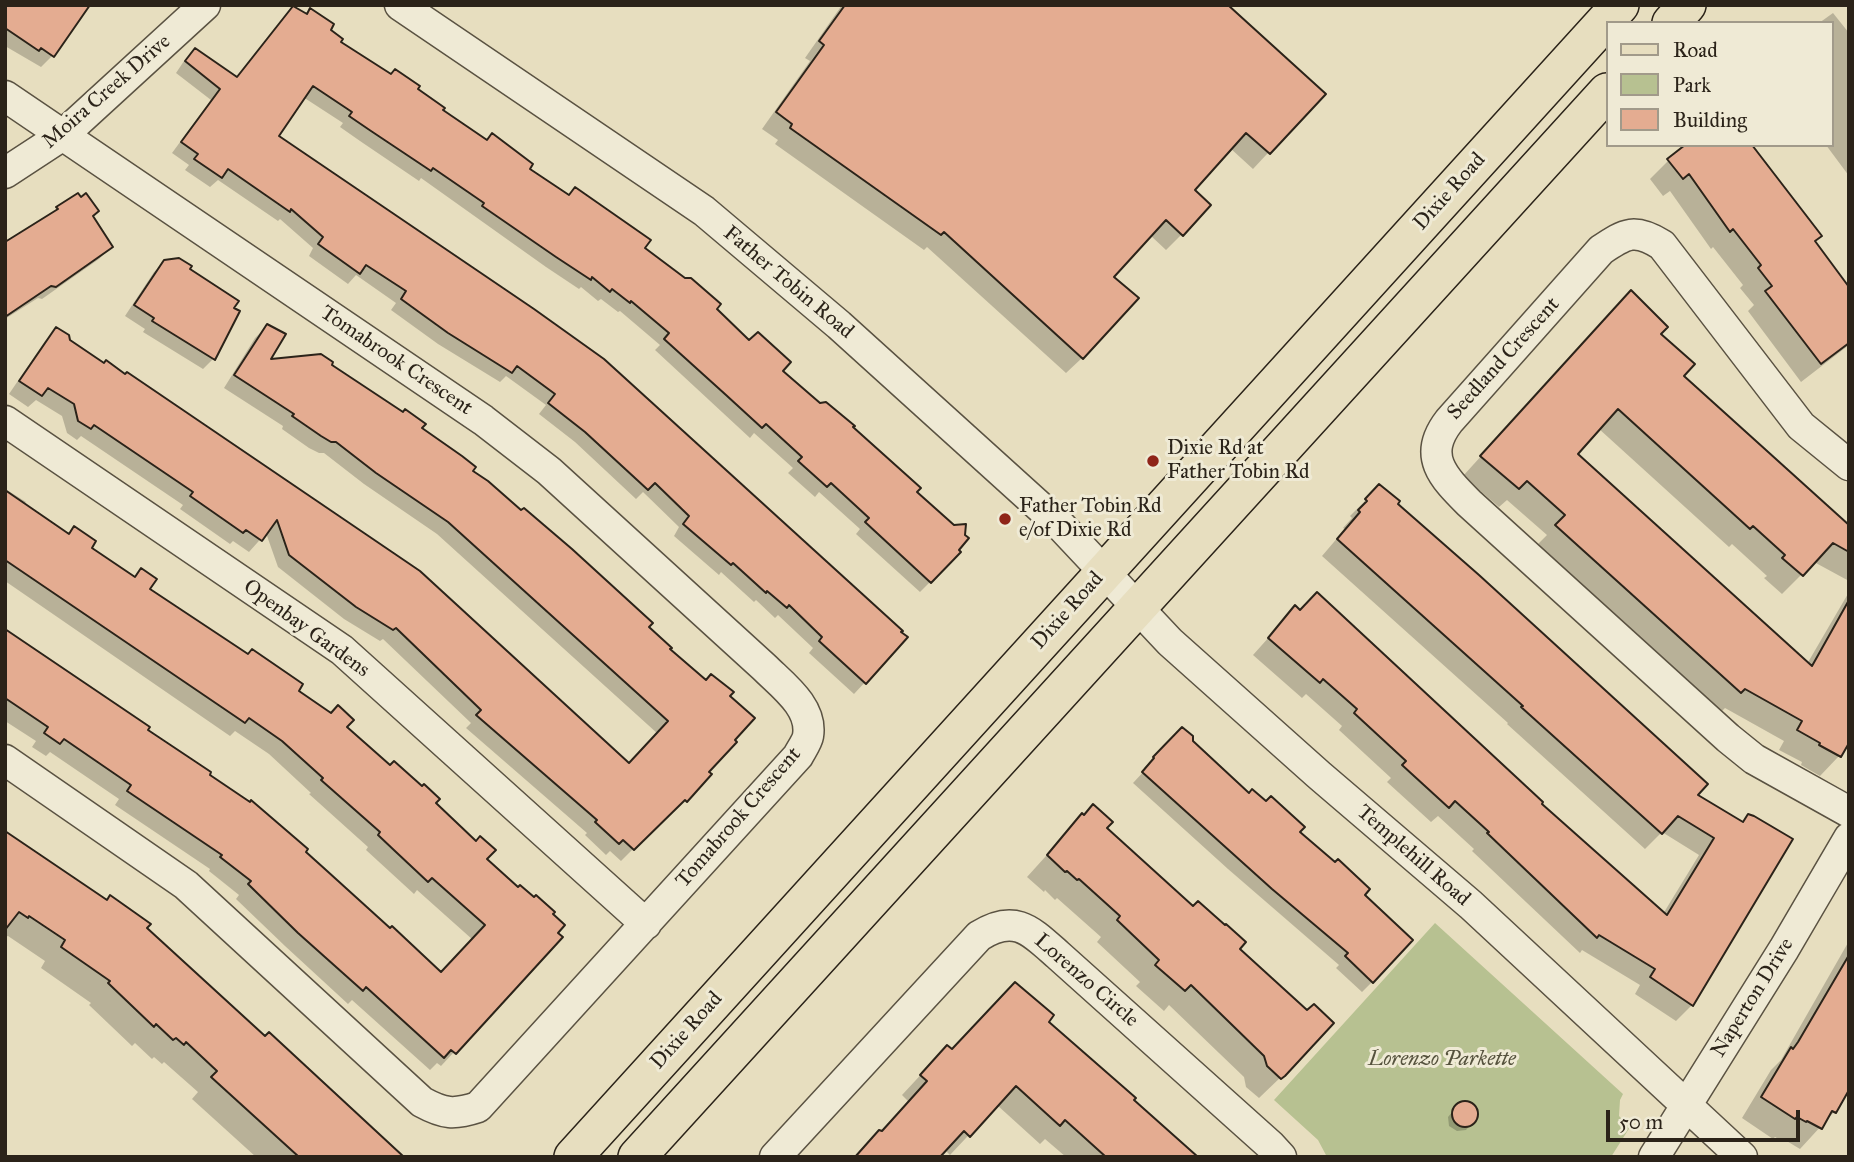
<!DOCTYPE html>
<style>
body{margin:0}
#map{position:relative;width:1854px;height:1162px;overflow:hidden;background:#e7debf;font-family:"IM FELL Great Primer",serif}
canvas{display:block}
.frame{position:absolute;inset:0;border:7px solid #2b2319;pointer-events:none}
.legend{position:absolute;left:1606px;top:21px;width:228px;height:126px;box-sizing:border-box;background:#efead5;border:2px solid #a19a8a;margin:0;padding:9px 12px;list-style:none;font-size:21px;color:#2b2319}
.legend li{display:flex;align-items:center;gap:14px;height:35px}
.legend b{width:35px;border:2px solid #a19a8a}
.scale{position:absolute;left:1606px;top:1110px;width:194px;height:32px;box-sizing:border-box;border:4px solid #2b2319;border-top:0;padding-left:9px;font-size:21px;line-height:24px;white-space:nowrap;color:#2b2319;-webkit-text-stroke:5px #efead5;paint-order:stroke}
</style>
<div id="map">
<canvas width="1854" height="1162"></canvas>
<div class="frame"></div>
<ul class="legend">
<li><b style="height:9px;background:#e7debf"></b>Road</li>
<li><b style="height:19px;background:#b7c191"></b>Park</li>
<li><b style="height:19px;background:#e4ac91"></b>Building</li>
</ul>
<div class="scale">50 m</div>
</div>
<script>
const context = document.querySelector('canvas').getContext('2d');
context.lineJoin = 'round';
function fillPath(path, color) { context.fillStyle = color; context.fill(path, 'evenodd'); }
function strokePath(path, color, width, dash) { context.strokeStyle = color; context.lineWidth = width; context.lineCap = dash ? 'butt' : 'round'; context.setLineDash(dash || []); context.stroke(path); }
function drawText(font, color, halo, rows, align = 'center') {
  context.font = font + ' "IM FELL Great Primer",serif'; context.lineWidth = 6; context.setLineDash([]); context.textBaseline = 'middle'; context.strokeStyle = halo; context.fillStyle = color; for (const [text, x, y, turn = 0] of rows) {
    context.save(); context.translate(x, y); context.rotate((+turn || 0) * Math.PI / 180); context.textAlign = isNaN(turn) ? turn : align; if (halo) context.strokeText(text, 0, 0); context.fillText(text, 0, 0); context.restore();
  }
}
const green = new Path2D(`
 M1435,923L1623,1094L1620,1100L1619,1116L1630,1127L1611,1157H1327L1318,1140L1274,1100Z`);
const shadow = new Path2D(`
 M5,5H87L52,56L41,67L5,46Z
 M842,5H1226L1323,94L1253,169L1230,148L1192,190L1208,205L1181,235L1166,250L1150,235L1112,278L1082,358L1066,373L927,247L924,250L775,144L778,140L762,129L810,61L805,58Z
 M310,10L339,43L415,89L441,111L486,141L492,135L527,169L642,248L714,309L819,404L851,428L914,493L956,550V556L920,592L856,534L860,529L819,492L815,497L788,473L793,468L754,433L750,438L655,350L660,345L620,311L618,312L601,299L598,301L581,287L579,289L546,267L421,178L419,181L360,141L340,127L343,123L303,97L277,137L906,638L854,694L809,653L813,648L778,615L775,618L756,600L754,602L721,572L719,575L674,536L679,527L643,492L636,499L575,442L539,414L546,405L506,376L500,382L438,344L391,310L396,303L356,275L348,284L309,256L313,248L280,219L278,221L218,180L210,187L185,170L189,165L172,153L211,100L176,73L184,61L195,51L236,78Z
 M1833,13L1849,33V176L1826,145H1831V23H1819Z
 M1669,160L1814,242L1849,289V345L1801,382L1748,311L1754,305L1740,288L1743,285L1713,247L1711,249L1670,191L1663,196L1650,179Z
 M78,195L111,247L99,259L42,299L38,298L5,319V246Z
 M165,262L213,359L203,369L143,332L145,329L125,316L154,272Z
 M1612,312L1659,334L1682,376L1849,527V581L1814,562L1782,594L1764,578L1767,576L1732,544L1729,547L1598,428L1575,454L1807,664L1849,592V739L1839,756L1820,776L1801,765L1802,762L1779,750L1784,741L1725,708L1721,712L1537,545L1547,535L1507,500L1499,507L1463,476Z
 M267,326L268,361L329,365L419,429L646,628L668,649L706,682L728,696L707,772L709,774L673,812L671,811L621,861L610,851L606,855L585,835L587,833L466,728L471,723L383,639L380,641L344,619L278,567L266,533L249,552L233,541L230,544L180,509L183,505L81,436L77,440L67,433L62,416L36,400L28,407L9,394L45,341L57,329L68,341L629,765L658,734L437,534L364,484L324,453H319L309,448L282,429L283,426L224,388L255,338Z
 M1379,487L1695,795L1741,823L1749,816L1692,1005L1676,1021L1635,994L1640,985L1582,950L1580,953L1472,851L1474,849L1438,816L1431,822L1387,782L1391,778L1339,730L1342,726L1306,694L1302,698L1253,655L1295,608L1539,804L1663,914L1699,855L1662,832L1645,849L1507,724L1508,723L1322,556L1345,529L1343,528L1352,518L1350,516Z
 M7,490L26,502L23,505L67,535L75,528L89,548L134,578L141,571L148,590L297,691L345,727L434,803L560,938L441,1066L437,1063L430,1070L352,1000L348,1004L285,946L236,899L239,895L209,871L210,869L115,805L119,799L50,752L46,756L32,747L36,741L5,721L6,631L148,727L146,730L304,852L441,974L473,940L417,890L414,894L366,850L368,847L309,794L311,793L269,754L235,731L230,736L5,581V491Z
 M1182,730L1191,742L1248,795L1298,832L1362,895L1372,982L1362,992L1336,968L1339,965L1228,869L1133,783L1146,769L1144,768Z
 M1082,816L1104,828L1237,949L1283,1075L1259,1098L1246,1087L1244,1077L1169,1005L1164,1011L1136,986L1140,982L1097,942L1101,937L1057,898L1055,900L1045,890L1044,892L1027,877Z
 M5,833L144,928L265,1039L401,1157H256L192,1099L198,1092L164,1062L162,1064L154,1057L152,1059L135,1043L132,1046L89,1005L91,1003L41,968L45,961L8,936L5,937Z
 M1849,941V1087L1834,1112L1800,1149L1785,1140L1784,1142L1775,1137L1773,1139L1742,1118L1771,1070L1781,1060Z
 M1046,1022L1197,1157H1066L1045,1139L1040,1144L997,1105L950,1155L944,1149L938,1157H855L909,1102L902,1095L928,1067L951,1051Z
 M1468,1103L1476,1108L1477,1117L1466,1130L1457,1131L1449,1126L1448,1117L1459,1104Z`);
const building = new Path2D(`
 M5,5H90L54,57L41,48L39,51L5,28Z
 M845,5H1228L1326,94L1270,154L1246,133L1195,190L1211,205L1183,236L1166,220L1114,277L1139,298L1083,359L944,232L941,235L790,128L792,124L776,112L824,45L819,41Z
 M293,6L307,14L310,8L334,24L331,30L343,39L341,42L391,74L395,69L420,86L418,89L445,108L443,110L487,140L492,133L533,164L530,169L569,195L575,187L651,240L645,248L685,278H691L721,304L717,309L749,340L758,332L791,362L783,371L820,403L826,402L855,426L853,427L921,488L917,492L954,525L966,524L965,535L969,538L959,550L961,552L931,583L865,522L869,518L831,483L827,487L798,461L802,457L766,424L762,428L726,395L664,339L669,333L631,301L630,303L612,289L610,292L592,277L591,280L556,257L482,206L484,203L433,168L431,171L371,131L349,116L352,112L313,86L279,136L534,309L604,359L903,631L901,632L908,637L866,684L819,641L822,637L789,605L787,608L767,591L766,593L733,563L731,565L683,524L689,516L655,483L648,490L585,432L548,403L555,394L517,366L512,373L448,333L401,299L406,291L366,265L360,274L318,244L323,237L291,209L290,212L228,169L222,178L194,159L198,154L181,142L220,89L185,61L195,48L237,77Z
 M1685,145H1752L1822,236L1815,241L1849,287V343L1821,364L1765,291L1772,286L1758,268L1761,265L1733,229L1730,232L1689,174L1683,179L1667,159Z
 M78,193L81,197L86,193L99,211L93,216L113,247L56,287L51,286L5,317V242L58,209L56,207Z
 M179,258L192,266L190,269L239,301L234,308L240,311L215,360L152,321L154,318L134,305L164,260Z
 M1631,290L1668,327L1661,334L1695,364L1684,376L1849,525V552L1833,543L1803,576L1782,558L1785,555L1753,526L1750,529L1618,409L1578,454L1812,666L1849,600V743L1841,757L1819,745L1820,743L1797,730L1802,721L1745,689L1741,693L1555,525L1565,515L1527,481L1519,489L1480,456Z
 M267,324L286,334L271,359L321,354L333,362L332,365L403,412L405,409L426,424L422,428L462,456L476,467L473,471L488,481L521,510L524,508L572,549L653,623L649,627L672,648L670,649L706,680L711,674L734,692L730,696L755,718L735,740L737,742L709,772L712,774L687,802L685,800L634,850L623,840L619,844L595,822L597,820L476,715L481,710L396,628L393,630L356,607L289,555L277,520L262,541L246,530L243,533L190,496L193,492L94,425L91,429L78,421L74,404L48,388L42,396L19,381L56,327L69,335L70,340L104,363L106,360L125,374L127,372L420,571L629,763L668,721L448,522L376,473L336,442H331L321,436L292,416L294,414L234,375Z
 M1379,484L1400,501L1398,504L1479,575L1708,784L1698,795L1743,822L1748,814L1754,816L1793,839L1693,1006L1650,977L1655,969L1599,935L1597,938L1487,833L1489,832L1455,801L1449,808L1402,765L1406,761L1354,713L1357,709L1323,679L1320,683L1268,638L1295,605L1300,610L1317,592L1543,802L1542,804L1667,915L1714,838L1678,816L1662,834L1521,707L1523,706L1337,539L1360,512L1358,510L1367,501L1365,499Z
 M5,490L69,534L74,526L96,541L92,548L135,577L141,568L157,579L150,589L248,654L252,649L303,684L299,691L331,713L338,705L354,720L347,727L390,765L394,761L422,786L424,784L440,799L436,803L476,841L480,836L496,850L487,859L518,887L520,885L534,897L536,895L555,912L553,914L565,925L558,933L563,937L456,1054L451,1050L444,1058L366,987L363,991L298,933L248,884L251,881L220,857L222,855L127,791L131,785L64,739L60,744L44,733L48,727L5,698V629L150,727L148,730L211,772L210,775L250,802L251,800L308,849L306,852L326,870L390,928L392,926L441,972L485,925L432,878L428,882L396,852L378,835L380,832L321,780L323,778L282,741L249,718L245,723L5,560Z
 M1182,727L1193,736V741L1249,793L1252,789L1266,801L1271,796L1305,827L1300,832L1335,862L1338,859L1370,889L1365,895L1413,940L1373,983L1345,956L1348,953L1272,889L1142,772L1154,758L1153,757Z
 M1093,804L1113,822L1107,828L1193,906L1198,901L1225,925L1226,924L1246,942L1240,949L1307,1010L1314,1004L1334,1023L1285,1076L1281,1079L1267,1066L1264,1056L1191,985L1185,991L1155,965L1159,960L1117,920L1120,916L1079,879L1077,880L1067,871L1065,872L1047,855L1082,813L1084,815Z
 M5,831L107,900L110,895L151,924L147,928L265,1036L269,1032L404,1157H299L211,1077L217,1071L186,1042L184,1045L176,1038L173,1040L156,1024L154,1027L108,983L110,981L61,947L65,940L29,916L28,918L19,912L5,930Z
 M1849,955V1090L1836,1113L1832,1111L1822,1129L1807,1121L1806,1122L1797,1117L1795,1119L1761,1097L1791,1047L1793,1049L1798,1042Z
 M1015,982L1054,1015L1049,1022L1136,1098L1134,1100L1198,1157H1106L1065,1120L1060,1126L1016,1086L970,1137L964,1131L940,1157H855L879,1130L882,1131L927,1081L920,1075L947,1045L952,1049Z
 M1452 1114a13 13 0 1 1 26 0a13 13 0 1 1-26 0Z`);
const minor = new Path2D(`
 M400,5L704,211L839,325L1060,525L1170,642L1319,775L1471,905L1742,1157
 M5,96L483,420L549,471L764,667C782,685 813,707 808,736C807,742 801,750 798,756L478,1107C454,1115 444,1114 422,1102L186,885L5,760
 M5,173L63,135L205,5
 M5,421L342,650L646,924
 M1849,465L1801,426L1662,245C1635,228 1626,233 1601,250L1449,421C1422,456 1443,477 1469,503L1728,738L1754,759L1849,812
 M775,1157L979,936C1015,913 1031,931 1058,955L1270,1145L1281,1157
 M1654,1157L1784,949L1849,838`);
const major = new Path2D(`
 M1671,23L1687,5
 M573,1157L1620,5
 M637,1157L1607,92`);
const markers = [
 [1153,461,7,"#8f2418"],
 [1005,519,7,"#8f2418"]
];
const streetNames = [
 ["Moira Creek Drive",107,92,-41],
 ["Dixie Road",1450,192,-48],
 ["Father Tobin Road",788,283,40],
 ["Seedland Crescent",1504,359,-48],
 ["Tomabrook Crescent",396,361,34],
 ["Dixie Road",1068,611,-48],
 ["Openbay Gardens",306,629,36],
 ["Tomabrook Crescent",739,818,-49],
 ["Templehill Road",1413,856,41],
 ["Lorenzo Circle",1086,981,41],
 ["Naperton Drive",1753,998,-58],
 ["Dixie Road",687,1031,-48]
];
const poiNames = [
 ["Dixie Rd at",1167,449],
 ["Father Tobin Rd",1167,473],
 ["Father Tobin Rd",1019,507],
 ["e/of Dixie Rd",1019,531]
];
const parkNames = [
 ["Lorenzo Parkette",1442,1060]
];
fillPath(green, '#b7c191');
fillPath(shadow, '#0003');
fillPath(building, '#e4ac91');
strokePath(building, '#2b2319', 2);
strokePath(minor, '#5a5242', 33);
strokePath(major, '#2b2319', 40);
strokePath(minor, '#efead5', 30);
strokePath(major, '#e7debf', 37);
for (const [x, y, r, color] of markers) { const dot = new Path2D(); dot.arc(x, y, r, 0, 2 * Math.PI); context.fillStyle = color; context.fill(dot); strokePath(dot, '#efead5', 2.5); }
drawText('21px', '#2b2319', '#efead5', streetNames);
drawText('21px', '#2b2319', '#efead5', poiNames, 'left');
drawText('italic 21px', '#55523d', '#efead5', parkNames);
</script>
